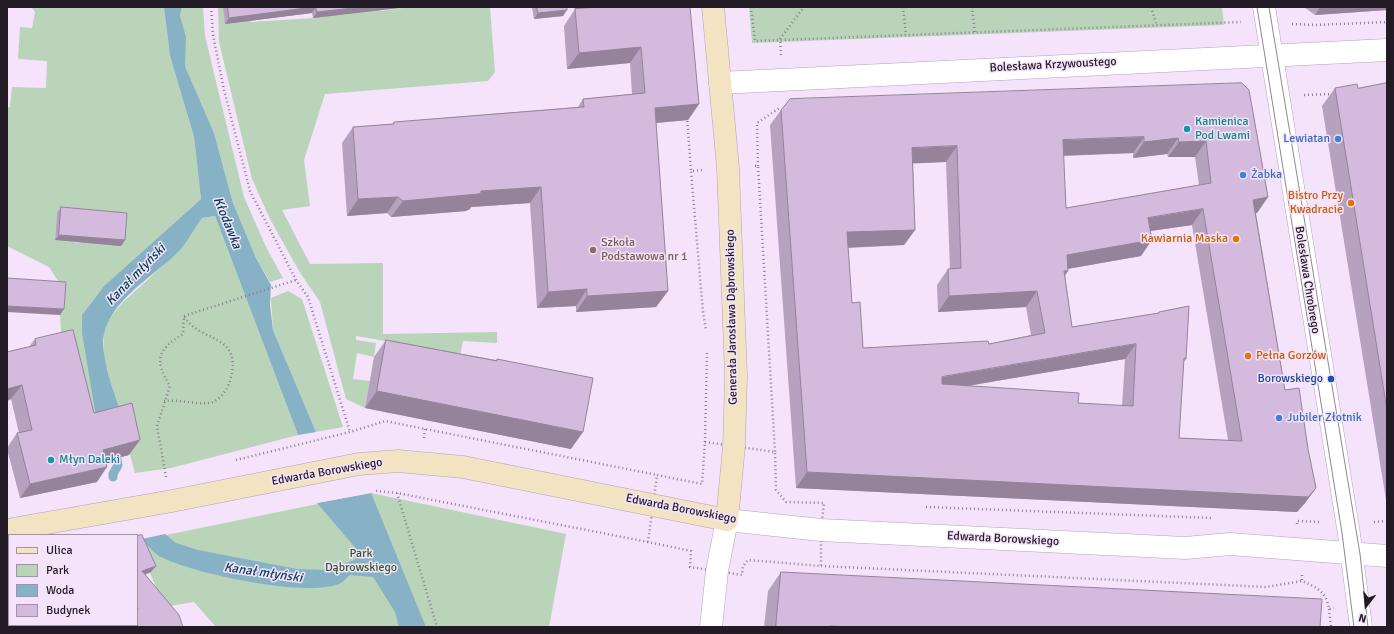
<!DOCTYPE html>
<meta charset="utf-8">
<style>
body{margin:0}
#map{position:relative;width:1394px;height:634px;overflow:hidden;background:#f4e3fb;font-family:Signika,sans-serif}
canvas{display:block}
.frame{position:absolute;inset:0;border:8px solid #221a25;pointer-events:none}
.legend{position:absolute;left:8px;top:534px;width:130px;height:92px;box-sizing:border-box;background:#f4e3fb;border:1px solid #a093a5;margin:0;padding:5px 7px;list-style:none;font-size:12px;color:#221a25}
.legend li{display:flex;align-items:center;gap:8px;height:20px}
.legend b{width:20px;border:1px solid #a093a5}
.north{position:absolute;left:1346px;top:586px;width:40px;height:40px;-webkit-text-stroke:3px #f4e3fb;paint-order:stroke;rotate:196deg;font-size:11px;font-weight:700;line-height:16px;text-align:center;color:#221a25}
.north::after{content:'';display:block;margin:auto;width:14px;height:18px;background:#221a25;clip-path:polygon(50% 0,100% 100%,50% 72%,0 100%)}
</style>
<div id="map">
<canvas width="1394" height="634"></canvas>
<div class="frame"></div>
<ul class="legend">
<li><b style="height:5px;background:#f2e3c2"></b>Ulica</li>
<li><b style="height:11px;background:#b9d4b8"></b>Park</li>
<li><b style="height:11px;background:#87b2c6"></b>Woda</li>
<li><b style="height:11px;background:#d4bbdd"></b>Budynek</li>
</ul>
<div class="north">N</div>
</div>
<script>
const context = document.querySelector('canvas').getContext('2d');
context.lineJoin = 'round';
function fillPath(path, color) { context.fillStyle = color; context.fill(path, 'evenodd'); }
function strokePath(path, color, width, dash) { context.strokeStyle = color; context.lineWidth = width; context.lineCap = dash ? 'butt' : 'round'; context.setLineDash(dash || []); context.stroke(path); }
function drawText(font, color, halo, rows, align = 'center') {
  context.font = font + ' Signika,sans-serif'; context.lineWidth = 3; context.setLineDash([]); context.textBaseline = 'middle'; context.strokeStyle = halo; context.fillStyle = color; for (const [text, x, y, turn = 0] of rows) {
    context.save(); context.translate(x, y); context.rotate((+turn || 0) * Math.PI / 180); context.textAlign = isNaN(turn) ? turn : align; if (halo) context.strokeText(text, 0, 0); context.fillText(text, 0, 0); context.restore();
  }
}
const green = new Path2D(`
 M31,7H164L170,56L194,137L201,199L104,286L82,315V334L97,424L62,344L60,315L62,287L49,267L7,246V107H10L12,87L46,88L47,61L18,59L20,27L32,28L35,12ZM57,213L81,243L55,240Z
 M182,7H203L205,36L244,197L266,247L283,278L270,282L256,258L233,203L214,133L185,66L180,16Z
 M218,7H250L251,22L313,18L379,7L380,11L410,7H490L495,72L488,81L325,94L304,160L310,206L282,210L310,264L383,263V334L497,332V343L463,341L457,372L426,348L356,336V340L376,343L374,357L357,353L353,379L370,381L365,408L346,399L320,302L299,271L270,219L252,179L219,42Z
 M749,7H1222L1224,25L752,43Z
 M215,216L298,435L171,468L135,473L103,353L104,332L109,319L122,303L176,254L202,218Z
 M288,291L302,299L343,427L316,432L273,330L271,298Z
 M371,493L566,534L549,627H216L194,602L164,607L137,541Z
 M9,573V625H102L103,627H7V574Z`);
const water = new Path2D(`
 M164,7H182L180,16L186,37L185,66L214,133L233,203L256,258L271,285L270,305L273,330L316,432L298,435L215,216L202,218C193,230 186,245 175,255C148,281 96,309 104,353C107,375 116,397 122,418L97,424L82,334V315L104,286L201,199L194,137L170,56Z
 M371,493L426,627H399L395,612L373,577L350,575C347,577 344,581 341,583C309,599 190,573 159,556C153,553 147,544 142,539L165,534L176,543L198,550L297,569L324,570L355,560L358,551L317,503Z`);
const pier = new Path2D(`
 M371,491V493L317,503V501Z`);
const stream = new Path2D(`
 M113,477V474L118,465L117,459`);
const path = new Path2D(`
 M211,7L213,35L224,90L250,191L296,280L308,297L350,432
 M751,7L755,41L1241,22
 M903,7L906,35
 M972,7L975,33
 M1151,7L1157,26
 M1292,24L1315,25L1387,22
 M781,55L780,39L804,7
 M1304,95L1333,94
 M687,117L691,171
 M755,166H758L775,452
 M758,166L757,123L781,107
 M702,170L691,171L703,312L706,330
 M164,401C179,399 202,406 213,402C221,399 228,388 230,381C244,332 200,344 184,316
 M424,438L425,429
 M705,442L707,351
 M705,442L775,452L776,490L786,502L824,503L821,530V566L748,560L743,566L742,575L690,567L691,551L648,542L657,475L702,484Z
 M236,460L350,432L385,421L657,475
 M166,477L157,426L170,386C154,360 157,350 183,334L184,316L296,280
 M376,491L397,493L648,542
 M397,493L437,627
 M926,507L1212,518
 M1374,522L1387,521
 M1297,524V521L1321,522
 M7,564H9
 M821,566L1266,587L1302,581
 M1302,575V581C1316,587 1327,592 1329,609L1334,608
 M1329,609L1331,627`);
const street = new Path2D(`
 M1264,7L1349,534L1361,627
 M720,83L1387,50
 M711,627L717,571L727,520L821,530L1185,548L1230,544L1387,556`);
const secondary = new Path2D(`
 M7,530L172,501L359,464L398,461L463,467L727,520L734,446L736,376L728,168L713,7`);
const tram = new Path2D(`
 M1257,7L1342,533L1354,627
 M1269,7L1360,554L1368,627`);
const wall = new Path2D(`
 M223,7H408L313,18L312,13L225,24Z
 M532,7H567L563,16L534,19Z
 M600,7L699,104L688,120L656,123L668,291L656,307L576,312V306L537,308L530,203L471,207L470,209L466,211L391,217L387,213L347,216L342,143L353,127L392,124L394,122L578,107L583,99L632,94L630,63L567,69L564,26L575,9Z
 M1304,7H1387V10L1315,15Z
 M1242,83L1268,197L1257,213H1256L1285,390L1308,449L1316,488L1305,503L1297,512L796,488L770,125L781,110ZM1133,153V158L1167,154L1168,157H1195L1199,185L1066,208L1063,156ZM946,162L950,269H948L937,285L938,312L1026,307L1031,335L989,344L863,348L852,303L848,248L904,245L915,230L913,163ZM1192,225L1228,440L1179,438L1184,362L1186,359L1159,312L1158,313L1072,327L1065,275L1068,269L1141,256L1150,231ZM1125,359L1122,406L1078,403L968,386Z
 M1387,83V506L1322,106L1335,88H1358Z
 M61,207L125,240L121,246L55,240L57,213Z
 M35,339L94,413L129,455L106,461L97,482L20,498L7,449V448L17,433H19L11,399L7,401V352L29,347Z
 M386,340L496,360L497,359L571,449L365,408L374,357Z
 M137,536L151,572L145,575L183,627H103L102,625H137Z
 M781,572L1320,627H764L768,591Z`);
const shadedWall = new Path2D(`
 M314,7H316L312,13L225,24L229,18Z
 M362,7H408L313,18L317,12Z
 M1320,7H1387V10L1315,15Z
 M567,10L563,16L534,19L538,13Z
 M641,47L630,63L567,69L579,53Z
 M699,104L688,120L644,124L655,108Z
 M1144,137L1133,153L1052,156L1063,140Z
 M1178,138L1167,154L1133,158L1144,142Z
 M1206,141L1195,157H1168L1179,142Z
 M957,146L946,162L901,164L912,148Z
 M541,187L530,203L471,207L470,209L466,211L391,217L403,201L481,191Z
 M398,197L387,213L347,216L358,199Z
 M1268,197L1257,213L1242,216L1253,200Z
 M1203,209L1192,225L1137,233L1148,218Z
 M915,230L904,245L836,248L847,232Z
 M59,235L125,240L121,246L55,240Z
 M1152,240L1141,256L1055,271L1067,255Z
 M1064,271H1068L1057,287Z
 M587,289L576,306L537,308L548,292Z
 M668,291L656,307L576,312L587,296Z
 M1037,291L1026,307L938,312L949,296Z
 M7,306L64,309L60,315L7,312Z
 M1136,344L1125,359L931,392L942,377Z
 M22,385L11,399L7,401V389Z
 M377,391L583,432L571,449L365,408Z
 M140,440L129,455L93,464L103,450Z
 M107,467L97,482L20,498L30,484Z
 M807,472L1316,488L1305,503L1297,512L796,488Z
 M156,566L151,572L138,577L142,571Z
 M829,626L852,627H829Z`);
const building = new Path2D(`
 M228,7H314L229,18Z
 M316,7H362L317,12Z
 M537,7H567V10L538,13Z
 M600,7H690L699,104L655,108L668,291L587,296V289L548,292L541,187L481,191V193L478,194L403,201L398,197L358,199L353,127L394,124V122L584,107L583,99L645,93L641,47L579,53L575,9Z
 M1242,83L1249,90L1268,197L1253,200L1285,390L1299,388L1308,449L1316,488L1308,497L807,472L781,110L790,99ZM1144,137V142L1178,138L1179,142L1206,141L1211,183L1066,208L1063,140ZM957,146L961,268L948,269L949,296L1037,291L1045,333L989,344L988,341L863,348L860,302L852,303L847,232L915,230L912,148ZM1203,209L1242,441L1179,438L1184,358L1186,359L1189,306L1159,312V313L1072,327L1064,271H1068L1067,255L1152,240L1148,218ZM1136,344L1133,406L1078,403L1079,393L942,384V377Z
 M1387,83V410L1335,88L1357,84L1358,88Z
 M61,207L127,213L125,240L59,235Z
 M7,278L66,282L64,309L7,306Z
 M73,330L94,413L132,403L140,440L103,450L107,467L30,484L17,433L32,430L22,385L7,389V352L36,345L35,339Z
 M386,340L497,361V359L593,378L583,432L377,391Z
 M142,535L156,566L142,571L179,615L183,627H108V625H137V609H138L137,604V536Z
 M781,572L1322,599L1320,627H852L829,626V627H776Z`);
const markers = [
 [1187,129,4,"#0f9aa8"],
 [1338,139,4,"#3f7fe0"],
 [1243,175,4,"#3f7fe0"],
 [1351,203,4,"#e8710a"],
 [1236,239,4,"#e8710a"],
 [593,250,4,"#8d6e63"],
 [1248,356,4,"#e8710a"],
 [1331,379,4,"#1a4fb4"],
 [1279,418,4,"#3f7fe0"],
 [51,460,4,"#0f9aa8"]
];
const streetNames = [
 ["Bolesława Krzywoustego",1053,65,-3],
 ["Bolesława Chrobrego",1307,280,81],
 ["Generała Jarosława Dąbrowskiego",732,317,-91],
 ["Edwarda Borowskiego",327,472,-10],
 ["Edwarda Borowskiego",681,509,11],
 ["Edwarda Borowskiego",1003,539,3]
];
const cultureNames = [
 ["Kamienica",1195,122],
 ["Pod Lwami",1195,136],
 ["Młyn Daleki",59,460]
];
const shopNames = [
 ["Lewiatan",1330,139,"right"],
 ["Żabka",1251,175],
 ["Jubiler Złotnik",1287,418]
];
const foodNames = [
 ["Bistro Przy",1343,196],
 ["Kwadracie",1343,210],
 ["Kawiarnia Maska",1228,239],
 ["Pełna Gorzów",1256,356,"left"]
];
const educationNames = [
 ["Szkoła",601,243],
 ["Podstawowa nr 1",601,257]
];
const transitNames = [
 ["Borowskiego",1323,379]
];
const parkNames = [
 ["Park",361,554],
 ["Dąbrowskiego",361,568]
];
const waterNames = [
 ["Kłodawka",227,223,68],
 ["Kanał młyński",136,275,-46],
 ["Kanał młyński",263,573,8]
];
fillPath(green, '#b9d4b8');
fillPath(water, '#87b2c6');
fillPath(pier, '#f4e3fb');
strokePath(stream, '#87b2c6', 9);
strokePath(street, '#b5a0bd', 23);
strokePath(secondary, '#b5a0bd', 23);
strokePath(path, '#8b7e90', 2.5, [1, 3]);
strokePath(street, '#fff', 22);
strokePath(secondary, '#f2e3c2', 22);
strokePath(tram, '#928597', 1);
fillPath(wall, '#b6a1be');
fillPath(shadedWall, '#94839b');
fillPath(building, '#d4bbdd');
strokePath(building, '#94839b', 1);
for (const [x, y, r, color] of markers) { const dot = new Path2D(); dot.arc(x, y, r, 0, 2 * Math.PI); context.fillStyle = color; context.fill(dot); strokePath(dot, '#f4e3fb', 1.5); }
drawText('12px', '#221a25', '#f4e3fb', streetNames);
drawText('12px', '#0d838f', '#f4e3fb', cultureNames, 'left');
drawText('12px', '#366cbe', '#f4e3fb', shopNames, 'left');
drawText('12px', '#c56008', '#f4e3fb', foodNames, 'right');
drawText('12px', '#785e54', '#f4e3fb', educationNames, 'left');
drawText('12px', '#164399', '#f4e3fb', transitNames, 'right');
drawText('12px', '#2c582d', '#f4e3fb', parkNames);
drawText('italic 13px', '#003e53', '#f4e3fb', waterNames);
</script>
